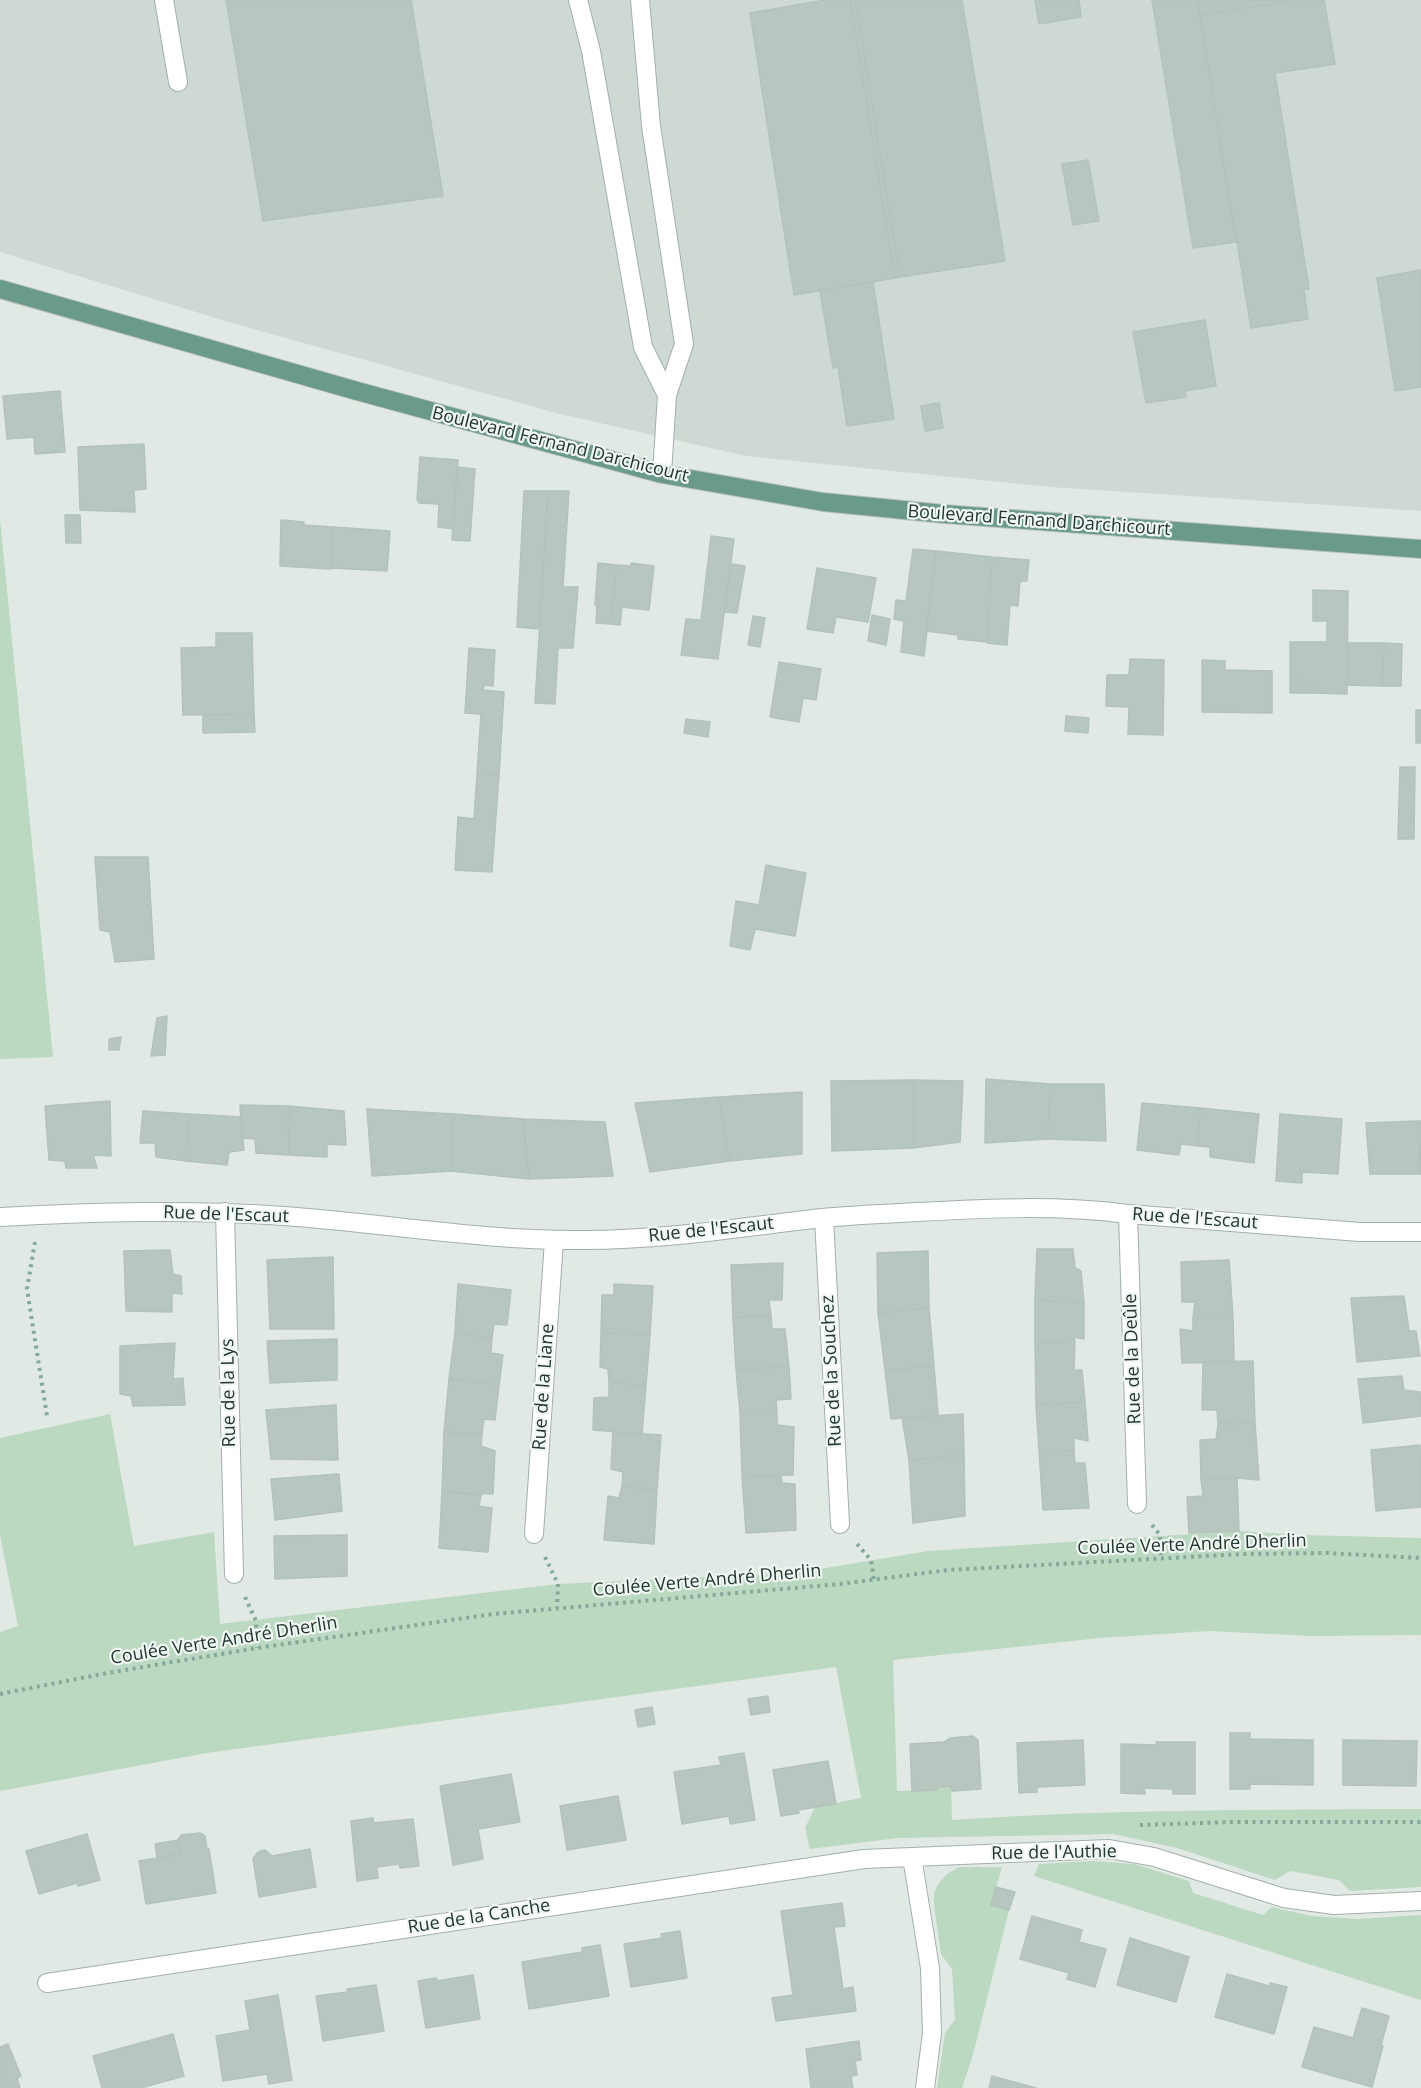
<!DOCTYPE html>
<meta charset="utf-8">
<style>
body{margin:0}
canvas{display:block;background:#e0e9e4}
</style>
<canvas width="1421" height="2088"></canvas>
<script>
const context = document.querySelector('canvas').getContext('2d');
context.lineJoin = 'round';
function fillPath(path, color) { context.fillStyle = color; context.fill(path, 'evenodd'); }
function strokePath(path, color, width, dash) { context.strokeStyle = color; context.lineWidth = width; context.lineCap = dash ? 'butt' : 'round'; context.setLineDash(dash || []); context.stroke(path); }
function drawText(font, color, halo, rows, align = 'center') {
  context.font = font + ' "Open Sans",sans-serif'; context.lineWidth = 4.5; context.setLineDash([]); context.textBaseline = 'middle'; context.strokeStyle = halo; context.fillStyle = color; for (const [text, x, y, turn = 0] of rows) {
    context.save(); context.translate(x, y); context.rotate((+turn || 0) * Math.PI / 180); context.textAlign = isNaN(turn) ? turn : align; if (halo) context.strokeText(text, 0, 0); context.fillText(text, 0, 0); context.restore();
  }
}
const built = new Path2D(`
 M0,0H1421V511L1050,487L746,456L556,413L232,323L0,252Z`);
const green = new Path2D(`
 M0,519L53,1057L0,1059Z
 M110,1414L134,1546L214,1532L220,1624L558,1584L796,1573L928,1551L1239,1531L1302,1535L1421,1538V1635L1312,1636L1209,1631L1100,1638L893,1660L897,1791L937,1790V1787L951,1786L952,1820C1108,1809 1265,1810 1421,1809V1887L1350,1891L1339,1880L1290,1871L1275,1880L1177,1848L1113,1834L898,1838L810,1849L805,1828L815,1807L861,1798L836,1667L207,1753L0,1791V1632L18,1626L0,1535V1438Z
 M1093,1861L1134,1864L1189,1881L1193,1893L1263,1915L1272,1907L1311,1916L1358,1919L1421,1915V2000L1034,1876L1039,1864Z
 M959,1867H1002L991,1905L1009,1910L974,2051L962,2088H937L945,2033L955,2020L952,1969L941,1954L934,1906V1893L939,1883L947,1874Z`);
const building = new Path2D(`
 M226,0H411L443,196L263,221Z
 M826,0H850L895,278L794,295L750,13Z
 M850,0H855L900,277L895,278Z
 M855,0H962L1005,261L900,277Z
 M1035,0H1079L1081,17L1039,24Z
 M1152,0H1197L1236,242L1193,248Z
 M1197,0H1294L1200,16Z
 M1294,0H1324L1335,64L1275,73L1309,289L1304,290L1308,319L1251,328L1200,16Z
 M1088,160L1099,221L1073,225L1062,164Z
 M1421,270V387L1395,391L1377,278Z
 M873,282L894,419L847,426L838,367L833,368L820,291Z
 M1205,320L1216,386L1185,391L1186,397L1146,403L1133,332Z
 M60,391L65,452L35,454L34,437L7,439L3,396Z
 M939,403L943,428L925,431L921,406Z
 M144,444L146,489L134,490L135,512L80,510L78,447Z
 M420,457L458,460L453,529L438,527L439,504L419,503L417,499Z
 M457,467L475,469L470,541L452,540Z
 M524,491H548L539,629L517,627Z
 M548,491H569L563,587H578L573,648H558L555,704L535,703Z
 M65,515H80L81,543H66Z
 M281,520L304,522V525L333,527L331,569L280,566Z
 M333,527L390,531L387,571L331,568Z
 M711,536L734,539L718,659L681,655L686,619L701,620Z
 M913,549L936,551L924,656L901,652L904,621L894,619L896,600L906,601Z
 M936,551L992,557L987,642L958,639V635L926,631Z
 M992,557L1029,560L1027,581H1020L1018,606L1010,605L1007,645L987,643Z
 M598,563L617,565L611,624L596,623L597,605H595Z
 M631,563L654,566L649,610L622,607L620,625L611,624L617,565L631,566Z
 M731,564L745,566L737,613L725,612Z
 M817,568L876,578L868,622L836,617L833,633L807,629Z
 M1313,590L1348,591L1347,694L1313,693V686L1306,680H1290V642H1327V621H1313Z
 M872,615L890,619L886,645L868,641Z
 M753,616L765,618L760,647L748,645Z
 M216,633H252L254,714L183,715L181,648L216,647Z
 M1347,643H1384L1382,686L1347,685Z
 M1384,643L1402,644L1401,686H1382Z
 M469,648L495,650L493,686L484,685L483,690L504,692L499,775L477,774L481,714L465,713Z
 M1130,659L1164,660L1163,735L1128,734L1129,707L1106,706L1107,675H1129Z
 M1202,660L1225,661V670L1272,671V713L1202,712Z
 M779,662L821,669L816,700L803,698L799,722L770,717Z
 M1290,680H1306L1313,686V693H1290Z
 M1416,710H1421V743H1416Z
 M254,714L255,732L203,733V715Z
 M1066,716L1089,718L1088,733L1065,731Z
 M686,719L710,722L708,737L684,733Z
 M1400,767H1415L1414,839H1398Z
 M477,774L499,775L492,872L455,870L458,817L474,819Z
 M95,857H148L154,959L115,962L110,932L100,930Z
 M766,865L806,873L795,936L755,929L750,950L730,946L736,901L759,905Z
 M167,1016L165,1055L151,1056L157,1018Z
 M121,1037L119,1050H109V1039Z
 M986,1079L1051,1084L1047,1139L985,1143Z
 M913,1080V1148L832,1151L831,1081Z
 M913,1080L963,1081L960,1142L913,1148Z
 M1051,1084H1104L1106,1141L1047,1139Z
 M802,1092V1154L729,1161L719,1097Z
 M719,1097L729,1161L650,1172L635,1103Z
 M110,1101L111,1156L93,1155L97,1168H66L65,1161L49,1160L45,1106Z
 M1142,1103L1200,1108L1198,1146L1181,1144L1179,1155L1137,1150Z
 M240,1105L288,1106L289,1155L256,1153L255,1139L242,1138Z
 M288,1106L344,1111L346,1145L327,1144V1157L289,1155Z
 M1200,1108L1259,1114L1254,1163L1210,1157V1147L1198,1146Z
 M367,1109L453,1114L451,1171L372,1176Z
 M143,1111L189,1114L186,1161L156,1157L155,1143H140Z
 M189,1114L241,1117L244,1150L229,1152L227,1165L186,1161Z
 M453,1114L523,1119L529,1179L451,1171Z
 M1280,1114L1342,1119L1338,1174L1302,1172V1183L1276,1181Z
 M523,1119L605,1122L613,1176L529,1179Z
 M1418,1121H1421V1174H1420Z
 M1418,1121L1420,1174H1370L1366,1123Z
 M1037,1249H1073L1075,1268L1081,1271L1084,1303L1035,1300Z
 M170,1250L173,1274L181,1276L182,1294L172,1293V1312L126,1311L124,1251Z
 M928,1251L929,1308L878,1313L877,1253Z
 M333,1257L334,1329H270L267,1260Z
 M1229,1260L1233,1317H1193L1195,1302H1182L1181,1262Z
 M783,1263L782,1300H769L771,1315L733,1318L731,1265Z
 M458,1284L511,1290L507,1325L494,1324L492,1338L455,1333Z
 M614,1284L653,1286L650,1335L601,1333L602,1295H614Z
 M1404,1296L1409,1331H1416L1420,1356L1357,1362L1351,1298Z
 M1035,1300L1084,1303V1339L1074,1337L1075,1342L1035,1343Z
 M929,1308L934,1366L885,1370L878,1313Z
 M771,1315L772,1329H785L789,1367L736,1369L733,1318Z
 M1193,1317H1233L1234,1362L1182,1363L1180,1329L1193,1331Z
 M455,1333L492,1338L491,1353L503,1355L499,1385L449,1379Z
 M601,1333L650,1335L646,1385L609,1382L608,1369L600,1367Z
 M337,1339V1380L270,1383L267,1341Z
 M1075,1342L1074,1370H1082L1085,1402L1036,1405L1035,1343Z
 M175,1343L173,1379L183,1378L185,1405L133,1406L131,1396L120,1394V1346Z
 M1253,1361L1255,1423L1218,1424L1217,1410H1202L1203,1362Z
 M934,1366L938,1415L891,1419L885,1370Z
 M789,1367L791,1399L776,1400L777,1413H740L736,1369Z
 M1402,1376L1404,1390L1420,1392L1421,1416L1363,1423L1358,1379Z
 M449,1379L499,1385L495,1420L484,1419L482,1434L444,1432Z
 M609,1382L646,1385L642,1434L593,1430L594,1398L609,1397Z
 M1085,1402L1088,1441L1074,1438V1451L1039,1450L1036,1405Z
 M336,1405L338,1460L271,1459L266,1410Z
 M740,1413H777V1425L794,1427L793,1475L742,1476Z
 M963,1414L964,1455L909,1460L902,1418Z
 M1255,1423L1259,1480L1237,1478L1201,1480L1200,1440L1216,1439L1218,1424Z
 M444,1432L482,1434L481,1446L495,1451L493,1494L442,1492Z
 M613,1432L661,1435L657,1490L622,1486L623,1472L611,1469Z
 M1420,1445L1421,1507L1376,1511L1371,1450Z
 M1039,1450L1074,1451L1075,1463H1085L1089,1508L1043,1510Z
 M964,1455L965,1516L913,1523L909,1460Z
 M339,1474L342,1511L275,1520L271,1479Z
 M742,1476H781L782,1483L795,1484L796,1530L746,1533Z
 M1237,1478L1239,1531L1189,1533L1187,1497L1203,1496L1201,1480Z
 M622,1486L657,1490L654,1544L604,1540L608,1496L619,1498Z
 M442,1492L481,1495L479,1506L492,1508L488,1552L439,1548Z
 M347,1535V1576L275,1579L274,1536Z
 M768,1696L770,1712L751,1715L748,1699Z
 M652,1707L655,1724L638,1727L635,1710Z
 M1230,1733H1250V1739L1313,1740V1785L1250,1784V1789H1230Z
 M973,1736L978,1740L981,1789L952,1791L951,1786L937,1787V1790L912,1791L910,1744L944,1742L950,1738Z
 M1083,1740L1085,1785L1037,1787V1792L1019,1793L1017,1743Z
 M1343,1740L1417,1741L1416,1786L1343,1785Z
 M1156,1742H1195V1794H1173V1789L1144,1788L1145,1794L1121,1793V1744L1157,1745Z
 M744,1753L755,1820L730,1824L729,1816L682,1824L674,1772L721,1765L719,1757Z
 M828,1761L836,1804L798,1810L799,1813L781,1816L773,1770Z
 M511,1774L520,1822L478,1829L483,1859L453,1865L440,1786Z
 M618,1796L626,1840L567,1850L560,1806Z
 M373,1818L374,1823L413,1819L419,1866L400,1868L399,1864L377,1867L378,1878L357,1881L351,1821Z
 M200,1833L205,1836L207,1849H209L216,1893L146,1904L139,1861L180,1854L178,1840L181,1835Z
 M87,1834L100,1880L78,1886L77,1883L39,1894L26,1851Z
 M178,1840L180,1854L157,1858L155,1844Z
 M310,1849L316,1887L259,1897L253,1859L258,1852L265,1850L272,1856Z
 M996,1887L1015,1892L1009,1910L991,1905Z
 M842,1903L845,1926L834,1927L843,1989L853,1987L856,2011L776,2021L772,1998L793,1995L781,1911Z
 M1032,1916L1082,1930L1079,1942L1106,1949L1095,1987L1067,1979L1069,1973L1020,1959Z
 M680,1931L687,1978L631,1987L624,1944L662,1938L661,1934Z
 M1130,1938L1189,1957L1176,2002L1117,1985Z
 M600,1945L609,1996L529,2009L522,1962L582,1952V1948Z
 M1227,1974L1269,1986L1270,1983L1287,1987L1274,2034L1215,2017Z
 M473,1975L480,2019L426,2028L418,1981L436,1978L437,1981Z
 M376,1985L384,2031L323,2041L316,1996L348,1992L347,1989Z
 M278,1995L292,2080L269,2084L267,2074L223,2081L216,2036L250,2030L245,2001Z
 M1362,2008L1389,2016L1381,2045L1383,2046L1372,2087L1302,2067L1314,2027L1353,2038Z
 M173,2034L184,2076L141,2088H102L93,2056Z
 M859,2041L861,2060L855,2061L857,2075L851,2076L853,2088H811L806,2049Z
 M8,2044L21,2076L17,2078L20,2088H0V2047Z
 M992,2076L1036,2088H989Z`);
const path = new Path2D(`
 M35,1242L27,1289L47,1416
 M1152,1525L1160,1535L1161,1558
 M857,1544L871,1560L874,1580
 M545,1557L558,1584L557,1608
 M245,1597L256,1621L257,1648
 M0,1694L107,1673L257,1648L493,1614L840,1584L948,1570L1243,1554L1327,1553L1421,1558
 M1140,1825L1231,1822H1421`);
const minor = new Path2D(`
 M164,0L178,82
 M578,0L591,51L643,347L667,395
 M640,0L651,126L684,344L667,395L662,474
 M225,1212L234,1574
 M1128,1214L1137,1504
 M0,1217C94,1212 190,1209 284,1216C384,1223 483,1241 584,1240C664,1240 743,1227 822,1218C854,1215 886,1214 918,1212C989,1208 1058,1205 1128,1214L1360,1232H1421
 M824,1218L840,1524
 M534,1534L554,1240
 M47,1983L864,1859L912,1857
 M925,2088L932,2033L930,1968L912,1857L1109,1849L1154,1857L1284,1898L1334,1905L1421,1901`);
const major = new Path2D(`
 M0,289L357,391L662,474L823,502L944,514L1421,549`);
const streetNames = [
 ["Boulevard Fernand Darchicourt",560,445,14],
 ["Boulevard Fernand Darchicourt",1039,521,4],
 ["Rue de l'Escaut",226,1215,2],
 ["Rue de l'Escaut",1195,1219,4],
 ["Rue de l'Escaut",711,1230,-6],
 ["Rue de la Deûle",1133,1359,-92],
 ["Rue de la Souchez",832,1371,-93],
 ["Rue de la Liane",544,1387,-86],
 ["Rue de la Lys",229,1393,-91],
 ["Coulée Verte André Dherlin",1192,1545,-2],
 ["Coulée Verte André Dherlin",707,1581,-5],
 ["Coulée Verte André Dherlin",224,1641,-9],
 ["Rue de l'Authie",1054,1853,-1],
 ["Rue de la Canche",479,1917,-9]
];
fillPath(built, '#ced9d3');
fillPath(green, '#bbd8c1');
fillPath(building, '#b8c6c0');
strokePath(building, '#b3c2bb', 1.5);
strokePath(minor, '#a3b0aa', 20);
strokePath(major, '#bdc3c1', 20);
strokePath(path, '#83a99b', 4, [3, 4.5]);
strokePath(minor, '#fff', 18);
strokePath(major, '#699a8a', 18);
drawText('18px', '#223730', '#f0f6f2', streetNames);
</script>
